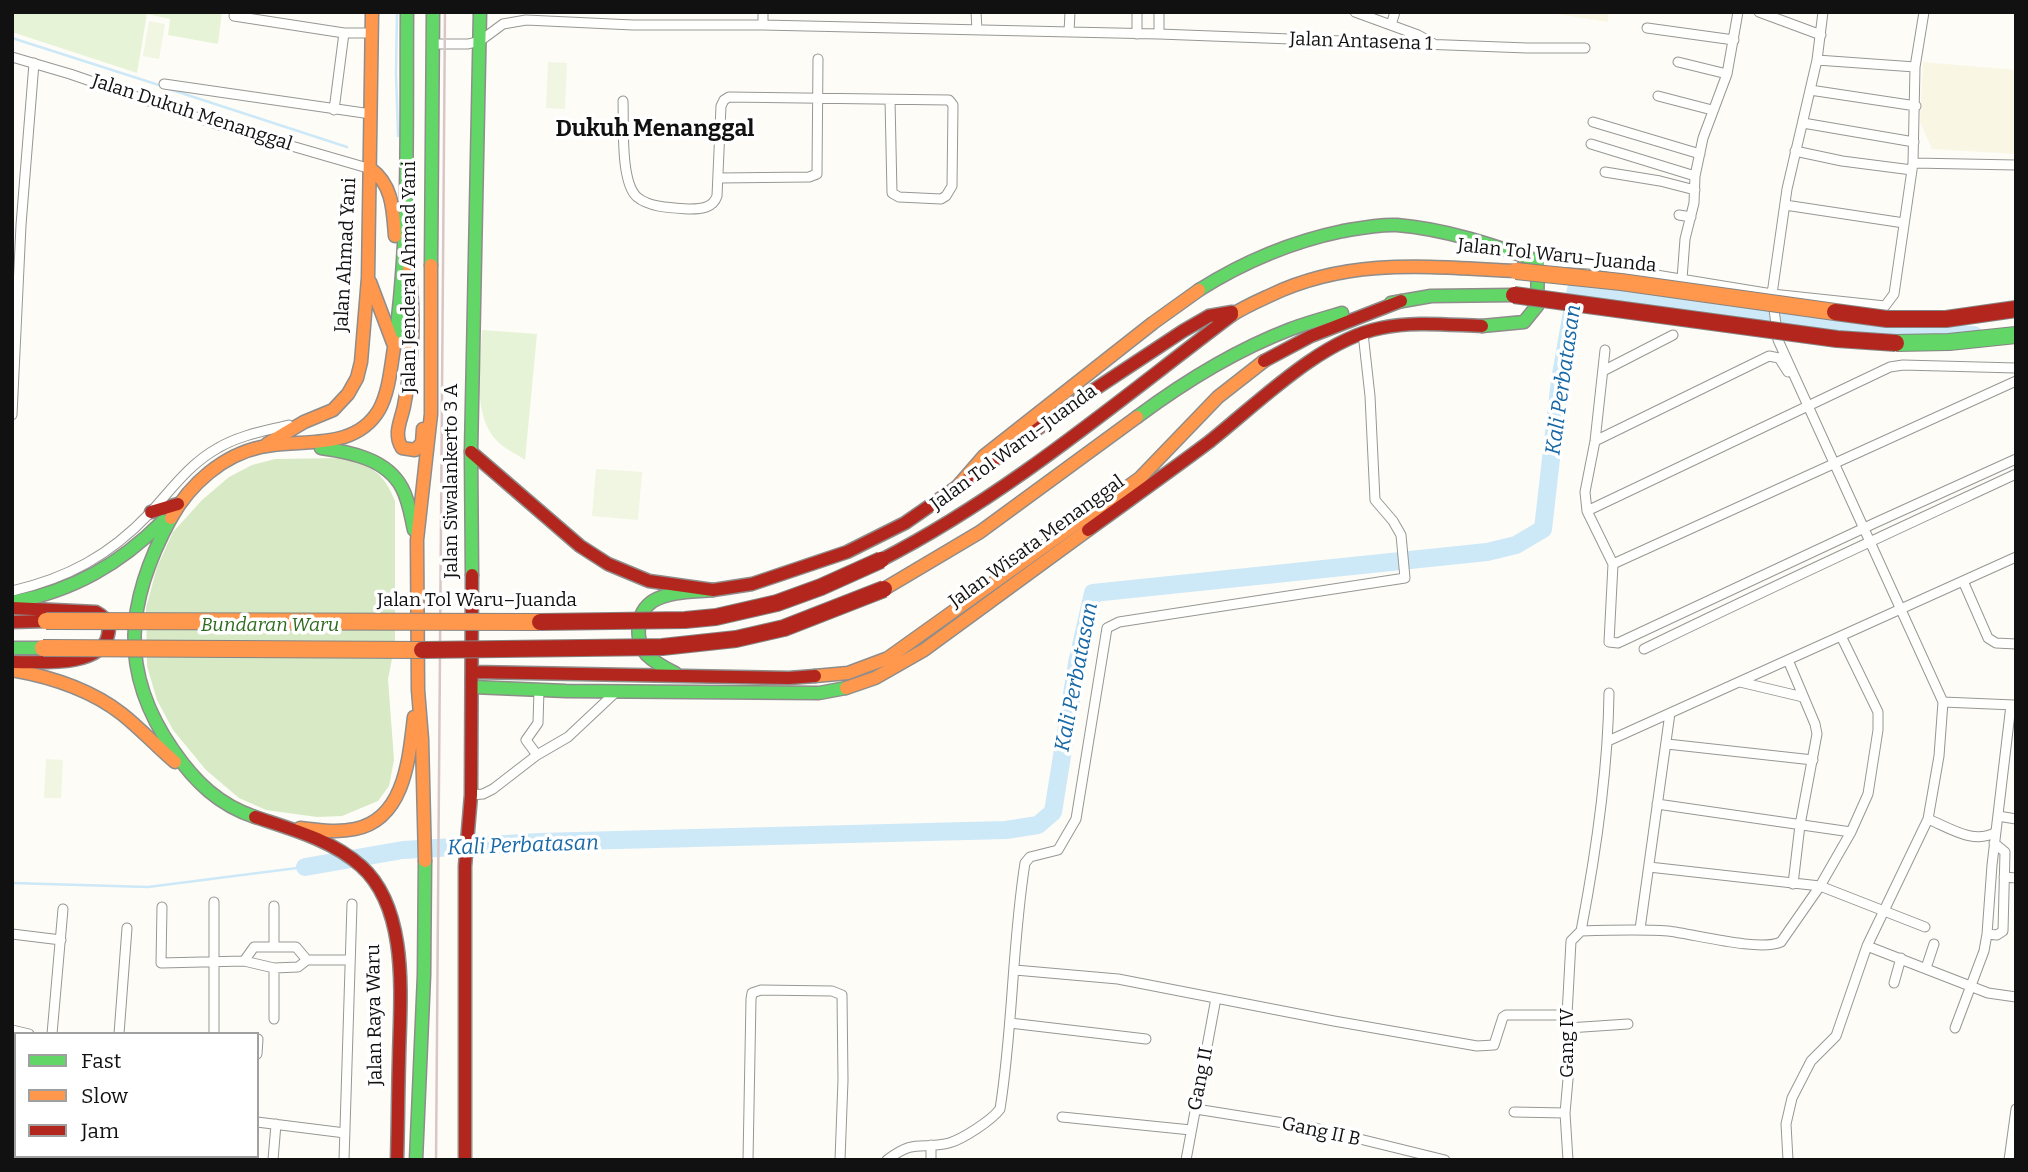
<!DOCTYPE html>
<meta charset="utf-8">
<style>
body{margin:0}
#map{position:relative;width:2028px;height:1172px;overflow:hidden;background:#fdfcf7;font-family:Bitter,serif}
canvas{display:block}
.frame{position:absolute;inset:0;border:14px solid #111;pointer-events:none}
.legend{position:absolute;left:14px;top:1032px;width:245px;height:126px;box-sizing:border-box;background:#fff;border:2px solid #a0a0a0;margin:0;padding:9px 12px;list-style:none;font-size:21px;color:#111}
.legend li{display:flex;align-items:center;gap:14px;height:35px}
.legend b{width:35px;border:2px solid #a0a0a0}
</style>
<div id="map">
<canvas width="2028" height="1172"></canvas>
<div class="frame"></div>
<ul class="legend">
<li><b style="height:9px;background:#63d668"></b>Fast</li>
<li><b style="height:9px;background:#ff974d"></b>Slow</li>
<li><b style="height:9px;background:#b3261e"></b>Jam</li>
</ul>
</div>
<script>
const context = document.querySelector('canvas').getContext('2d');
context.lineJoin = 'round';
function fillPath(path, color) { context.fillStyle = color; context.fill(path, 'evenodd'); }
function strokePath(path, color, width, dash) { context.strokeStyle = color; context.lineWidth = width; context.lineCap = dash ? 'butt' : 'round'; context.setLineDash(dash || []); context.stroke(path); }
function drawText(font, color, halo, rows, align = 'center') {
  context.font = font + ' Bitter,serif'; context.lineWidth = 7; context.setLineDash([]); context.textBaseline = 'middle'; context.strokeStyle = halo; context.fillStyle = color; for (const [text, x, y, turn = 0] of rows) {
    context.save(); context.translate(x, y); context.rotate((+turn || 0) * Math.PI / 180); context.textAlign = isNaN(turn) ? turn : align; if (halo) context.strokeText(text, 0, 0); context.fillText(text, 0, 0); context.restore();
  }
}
const farmland = new Path2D(`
 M1544,12H1608V22Z
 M1923,62L2016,70V154L1932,149L1920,122Z`);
const green = new Path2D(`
 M12,12H222L218,44L168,35L170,19L147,14L137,73L12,32Z
 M482,330L537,334L525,460C517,454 505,449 498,442C471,416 481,364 482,330Z`);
const forest = new Path2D(`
 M345,458C373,467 384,473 395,501V644L388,679L394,760L389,786L378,801L342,816L317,817L266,810L239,798L206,770L173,730L157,700L147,666L146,608L157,567L173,532L202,500L229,477L252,465L275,459Z`);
const pitch = new Path2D(`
 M149,21L165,24L159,59L143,56Z
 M548,62L567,63L565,109L546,108Z
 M596,469L642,472L638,520L592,516Z
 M46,759L63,760L61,798H44Z`);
const stream = new Path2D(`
 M397,12L396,72L398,136
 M12,38L162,86
 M169,89L347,147
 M12,883L148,887L305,867`);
const river = new Path2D(`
 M305,867L403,850L539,842L1006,830L1038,825L1053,812L1077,663L1093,593L1487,552L1516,545L1543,529L1560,380L1576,289L1769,319L1895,331L1974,335`);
const street = new Path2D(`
 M763,12V25
 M976,12L977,30
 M1137,12V34
 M1159,12V34
 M1355,12L1418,35L1434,44
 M1759,12L1821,35
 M234,16L344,33L334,110
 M1391,25L1395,12
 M1647,28L1734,40
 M1069,32L1070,12
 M344,33H372
 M433,44H468L480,41L503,24L526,20L633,25H763L1159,34L1527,48H1585
 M12,57L70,74L219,125L371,169
 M1817,60L1915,67
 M1678,62L1727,74
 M164,84L371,114
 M1810,90L1916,106
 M1658,96L1712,110
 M623,101C624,123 620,182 637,197C650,208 674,208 690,209C701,209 713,208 717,196L721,106L724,100L729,97L949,100L953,105L952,186L946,196L941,199L899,197L892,193L890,100
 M1593,122L1700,154
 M1803,123L1914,142
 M1591,144L1695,176
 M1795,151L1842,161L1912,170
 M1913,163L1915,67L1924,12
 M1605,172L1660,181L1695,190
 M719,178L809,177L817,174L818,59
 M1785,205L1904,223
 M1679,215L1691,217
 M1538,261L1589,264L1772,294L1885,306L1894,294L1913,163L2016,165
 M1682,279L1685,239L1694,203L1695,176L1703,138L1727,74L1738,12
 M1605,350L1595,441L1585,492L1587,511L1613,564
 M1603,371L1673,335
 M2016,381L1613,564L1609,642L1618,643L1877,522L2016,459
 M12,415L21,225L34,63
 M1595,441L1769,356L1779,358L1788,372
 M1587,511L1890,367L1903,365L2016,368
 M1963,581L1988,638L1996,643L2016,644
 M12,591C68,578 110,555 149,514C171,490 189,464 218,448C240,435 265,431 289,425
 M1644,649C1767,589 1891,532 2016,474
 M1788,660L1815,724L1817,734L1800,825L1793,884
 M1740,682L1803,697
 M1943,702L2014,705
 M1608,741L2016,557
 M1667,744L1813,760
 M537,755L526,740L538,723L539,690
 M471,795L483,794L493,789L537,755L568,737L617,691
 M1657,804L1851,832
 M1998,816L2016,819
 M1928,819C1950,828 1974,845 1996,832
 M1649,867L1820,886L1925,927
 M2004,877L2016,878
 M214,902V1034
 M274,906V947
 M162,907L161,963L244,961L274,968L298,967L307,960H350
 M1640,929L1670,713
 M1581,931C1610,930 1639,929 1668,931C1694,934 1760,952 1781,942L1820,886L1851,832L1868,794L1878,730V712L1841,636
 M1581,931C1596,853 1608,773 1609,693
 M12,934L61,940
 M1987,934L1997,935L2003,931L2005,852L1994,843
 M1867,946L1988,993L2016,997
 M244,961L254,947H296L307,960
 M274,968V1019
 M1926,968L1934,944
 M1015,970L1118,979L1334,1021L1477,1046L1494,1045L1503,1017L1506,1015H1567
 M1894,983L1901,958
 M1010,1023L1146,1039
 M1568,1028L1628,1024
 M1955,1028L1984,951L1987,934L1992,865L2011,705
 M12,1030L29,1034
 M52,1034L63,909
 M119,1034L127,928
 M257,1054L258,1039
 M1196,1109L1315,1128L1445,1160
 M1514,1112L1565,1113
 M1062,1117L1191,1130
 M257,1122L345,1133
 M28,1160V1156
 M110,1160V1156
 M192,1160L193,1156
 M273,1160L276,1124
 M344,1160L352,904
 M748,1160L751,999L752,993L761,990L832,991L842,995L843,1080L840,1160
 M887,1160C916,1138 920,1150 949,1143C963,1139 992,1120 1000,1109C1013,1028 1012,944 1025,863L1030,857L1058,850L1076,819L1107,628L1119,622L1405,578L1401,535L1393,521L1375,500L1370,396L1363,333
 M931,1160V1145
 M1186,1160L1216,998
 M1568,1160L1565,1113L1569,1068L1567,1015L1571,941L1581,931
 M1788,1160L1786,1124L1792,1098L1811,1061L1836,1036L1867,946L1928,819L1939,756L1943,702L1778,340L1772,294L1787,189L1817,60L1823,12
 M2009,1160L2016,1109`);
const fast = new Path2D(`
 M431,265L433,12
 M1199,290C1245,261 1290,242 1343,231C1360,228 1379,224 1397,225C1445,229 1493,245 1538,261L1537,306L1524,322L1482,326
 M1391,303L1431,296L1514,295
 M395,342C410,233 406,122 407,12
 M1137,417C1184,382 1236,350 1291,329C1307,323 1325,318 1342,313
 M321,448C350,452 387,459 402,488C409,501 411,516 414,530
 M171,518C126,601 118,671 173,750C195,782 219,805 255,817
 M472,575L471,452L480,12
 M13,602C73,591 120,564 163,521
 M12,648H43
 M675,673C665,668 655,663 647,655C634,640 636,612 653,601C671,591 693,592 713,590
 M473,687L566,691L819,693L846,688
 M416,1160L424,975L425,861`);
const slow = new Path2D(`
 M371,169C393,185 393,211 395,236
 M409,269C415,315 413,361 404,406C401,421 393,434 402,448L415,450L422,443L423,429
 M370,282L393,343
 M1232,315C1244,307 1258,301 1271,295C1351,257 1430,267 1516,271
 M267,444L304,422L333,410L348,394L357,378L361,362L368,278L372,12
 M957,487L984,456L1153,323L1199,290
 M171,518C190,484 223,455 261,447C301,438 354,452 379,410C390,390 391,363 395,342
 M884,589L980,532L1137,417
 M12,670C52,677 90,689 122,714C141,729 157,747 175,762
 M815,676L848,673L888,658L1140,478L1218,397L1264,361
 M846,688L875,678L924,650L1088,530
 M300,828C318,830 337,833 355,829C405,819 409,758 414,717
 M425,861L422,739L418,690L417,540L431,414V265`);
const jam = new Path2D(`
 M1264,361L1311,336L1401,301
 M471,452L580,546L608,564L649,581L713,590L752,584L847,552L905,523L957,487
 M961,484L1068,407L1183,331L1209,316L1232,312
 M151,512L178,504
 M1088,530C1128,501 1169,472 1209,442C1257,404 1320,340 1381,328C1413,321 1449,325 1482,326
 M881,560C1008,495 1119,400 1232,315
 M12,608L96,612C105,617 111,624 108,635C102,668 38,662 12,662
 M12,622L46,621
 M473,672L789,678L815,676
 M255,817C291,829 332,840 361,866C410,910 400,999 399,1059C398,1093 398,1126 397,1160
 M465,1160V866L471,795L472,575`);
const rail = new Path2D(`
 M436,1160L445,12`);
const fastBridge = new Path2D(`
 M1896,343L1949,342L2016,335`);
const slowBridge = new Path2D(`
 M1516,271L1621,282L1835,312
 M46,621L540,622
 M43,648L422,650`);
const jamBridge = new Path2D(`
 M1514,295L1837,339L1896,343
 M1835,312L1887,319H1946L2016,309
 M540,622L685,620L716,617L777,603L821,587L881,560
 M422,650L662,647L736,639L784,628L884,589`);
const streetNames = [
 ["Jalan Antasena 1",1361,42,2],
 ["Jalan Dukuh Menanggal",192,113,18],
 ["Jalan Ahmad Yani",346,255,-87],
 ["Jalan Tol Waru–Juanda",1557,256,6],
 ["Jalan Jenderal Ahmad Yani",410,277,-90],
 ["Jalan Tol Waru–Juanda",1014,448,-36],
 ["Jalan Siwalankerto 3 A",452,481,-90],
 ["Jalan Wisata Menanggal",1037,542,-36],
 ["Jalan Tol Waru–Juanda",477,601],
 ["Jalan Raya Waru",375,1015,-91],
 ["Gang IV",1568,1043,-90],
 ["Gang II",1201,1079,-79],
 ["Gang II B",1321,1132,12]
];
const parkNames = [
 ["Bundaran Waru",270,626]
];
const waterNames = [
 ["Kali Perbatasan",1564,380,-82],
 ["Kali Perbatasan",1077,677,-79],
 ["Kali Perbatasan",523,846,-2]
];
const quarterNames = [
 ["Dukuh Menanggal",655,130]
];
fillPath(farmland, '#f9f7e4');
fillPath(green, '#e7f3d7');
fillPath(forest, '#d8eac5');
fillPath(pitch, '#f0f6e1');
strokePath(stream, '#cde8f7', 2.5);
strokePath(river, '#cde8f7', 18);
strokePath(street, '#979795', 11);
strokePath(fast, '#8e8d8b', 15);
strokePath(slow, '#8e8d8b', 15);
strokePath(jam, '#8e8d8b', 15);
strokePath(street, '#fffffe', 9);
strokePath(fast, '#63d668', 12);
strokePath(slow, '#ff974d', 12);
strokePath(jam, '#b3261e', 12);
strokePath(rail, '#d9c6c7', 2.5);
strokePath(fastBridge, '#858482', 18, []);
strokePath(slowBridge, '#858482', 18, []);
strokePath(jamBridge, '#858482', 18, []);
strokePath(fastBridge, '#63d668', 16);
strokePath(slowBridge, '#ff974d', 16);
strokePath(jamBridge, '#b3261e', 16);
drawText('19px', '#111', '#fff', streetNames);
drawText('italic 19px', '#2f6b1f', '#fff', parkNames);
drawText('italic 21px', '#1768a6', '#fff', waterNames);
drawText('bold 23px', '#111', '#fff', quarterNames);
</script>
